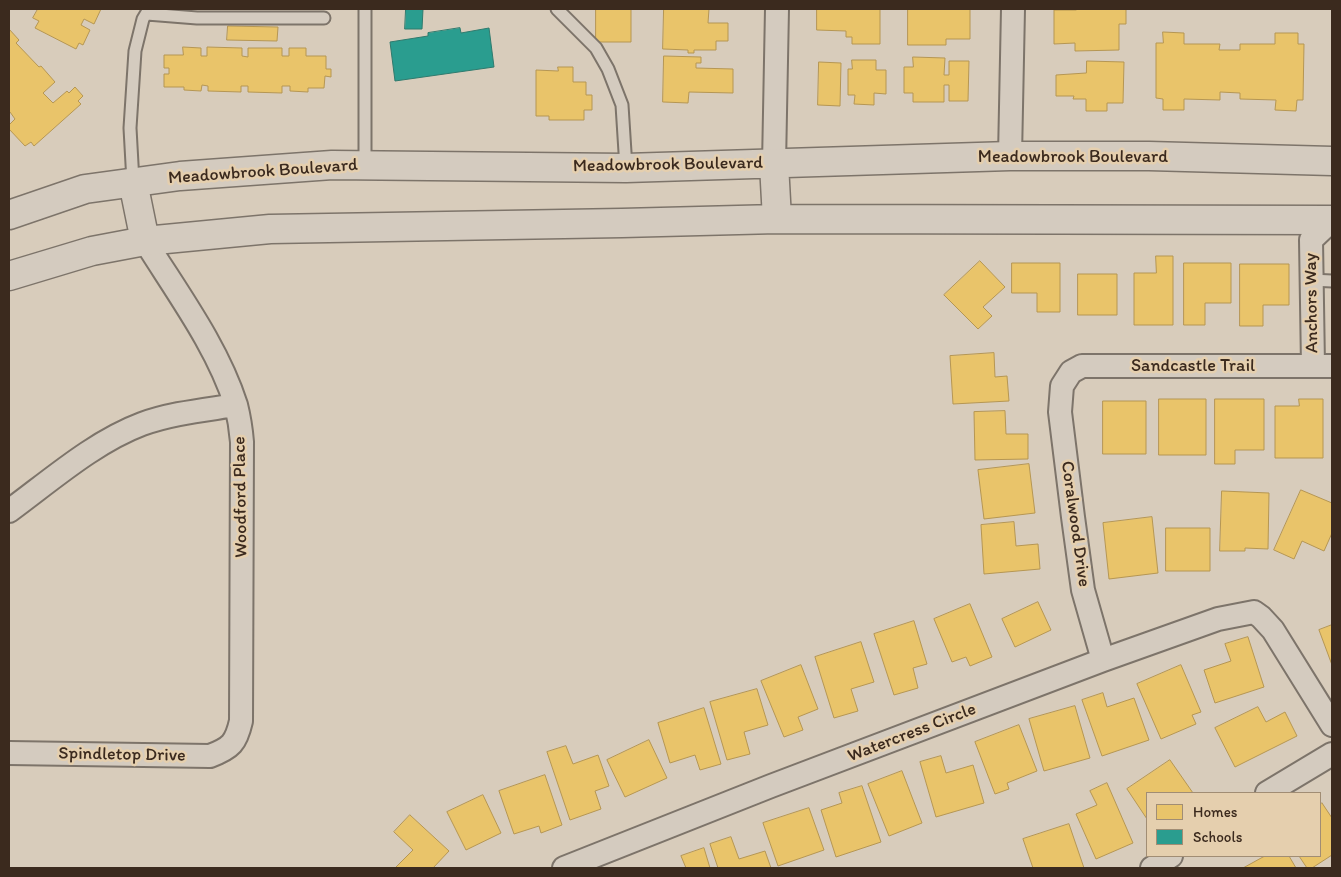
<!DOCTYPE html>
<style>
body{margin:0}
#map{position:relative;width:1341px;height:877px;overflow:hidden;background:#d8ccbb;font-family:Itim,sans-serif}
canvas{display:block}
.frame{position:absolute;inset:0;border:10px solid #3b2a1e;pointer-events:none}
.legend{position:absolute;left:1146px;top:792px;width:175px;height:65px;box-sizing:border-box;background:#e5cfae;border:1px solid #a18d74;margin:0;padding:6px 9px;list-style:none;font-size:15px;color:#3b2a1e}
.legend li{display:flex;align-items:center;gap:10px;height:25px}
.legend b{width:25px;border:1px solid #a18d74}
</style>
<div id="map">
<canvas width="1341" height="877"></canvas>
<div class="frame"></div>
<ul class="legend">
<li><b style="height:14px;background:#e9c46a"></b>Homes</li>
<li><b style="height:14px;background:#2a9d8f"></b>Schools</li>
</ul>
</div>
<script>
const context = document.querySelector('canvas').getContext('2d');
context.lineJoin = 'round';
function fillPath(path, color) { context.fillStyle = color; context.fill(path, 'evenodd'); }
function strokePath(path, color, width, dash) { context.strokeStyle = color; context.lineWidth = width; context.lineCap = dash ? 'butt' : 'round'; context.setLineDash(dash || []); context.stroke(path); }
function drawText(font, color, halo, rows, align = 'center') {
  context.font = font + ' Itim,sans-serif'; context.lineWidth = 5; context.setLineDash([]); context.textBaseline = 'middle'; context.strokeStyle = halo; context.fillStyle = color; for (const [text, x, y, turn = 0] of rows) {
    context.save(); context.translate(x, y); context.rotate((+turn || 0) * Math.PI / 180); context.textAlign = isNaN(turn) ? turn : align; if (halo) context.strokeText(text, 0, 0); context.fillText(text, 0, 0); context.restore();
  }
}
const homes = new Path2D(`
 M38,9H101L94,24L84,19L81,25L90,30L83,45L79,43L76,49L35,28L39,21L33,18Z
 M596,9H631V42H596Z
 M664,9H709L708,23H728V41H716V50H694V53H688V50L663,49Z
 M817,9H880V44H852V37H846V31L817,30Z
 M908,9H970V39H946V45H908Z
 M1076,9H1126V24H1119V50L1075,51V43L1054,44V10H1076Z
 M228,26L278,27L277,41L227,40Z
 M9,29L19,40L16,43L39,67L41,66L55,82L43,93L53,103L67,91L69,93L75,87L83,96L78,101L81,104L34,146L31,142L25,146L9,129V125L15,119L10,112L9,113Z
 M1163,32L1184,33V44H1220L1219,50H1240V44H1275V33H1298V44H1304L1303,100H1297L1296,111L1275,110L1276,100L1240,99V93L1220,92V100L1184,99V110H1163V99L1156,98V43H1163Z
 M183,47L201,48V56H207V47L242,48V56L248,57V48H282V56H289V48H306V56H326V69H331V77L325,76L324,88H308V92L290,91V86H282V93L248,92V86H241V92L208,91V86L202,85L201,91L184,90V87H164V74H169V68H164V55H183Z
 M664,56L701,57V63H696V68L733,69V93L689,92L688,103L663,102Z
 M913,57L945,58L944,75H949V61H969L968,101H949V85H944V102H913V93H904V67H913Z
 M852,60H876V70H886V94L874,93V105L854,104L855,95H848V69H852Z
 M1087,61L1124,62L1123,103H1107V111H1086V99H1073L1074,96H1056V75L1086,73Z
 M819,62L841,63L840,106L818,105Z
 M558,67H573V82H586V95H592V110H584V120H549V116H536V70L558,71Z
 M1156,256H1173V325H1134V273H1156Z
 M980,261L1005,287L983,307L992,316L978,329L944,295Z
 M1012,263H1060V312H1037V293H1012Z
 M1184,263H1231V303H1205V325H1184Z
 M1240,264H1289V305H1263V326H1240Z
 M1078,274H1117V315H1078Z
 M994,353L995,377L1007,376L1009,401L953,404L950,356Z
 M1159,399H1206V455H1159Z
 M1215,399H1264V450H1235V464H1215Z
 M1299,399H1323V458H1275V406H1299Z
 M1103,401H1146V454H1103Z
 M1005,411L1006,434H1028V459L975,460L974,412Z
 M1029,464L1035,513L984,519L978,470Z
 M1301,490L1332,503V533L1324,551L1302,541L1294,559L1274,550Z
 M1222,491L1269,493L1268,549L1245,548V551H1220Z
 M1152,517L1158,573L1109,579L1103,523Z
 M1014,522L1016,546L1038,544L1040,569L984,574L981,525Z
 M1166,528H1210V571H1166Z
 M1038,602L1051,630L1015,647L1002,619Z
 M970,604L992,657L970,666L966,657L952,662L934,619Z
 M914,621L927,664L913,668L918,688L894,695L874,634Z
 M1332,625V665L1319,630Z
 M1248,637L1264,687L1215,703L1204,670L1231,661L1225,644Z
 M861,642L874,682L851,689L858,711L834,718L815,657Z
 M801,665L818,709L798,717L803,730L784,737L761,681Z
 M1181,665L1201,712L1192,715L1196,724L1161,739L1137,684Z
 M757,689L768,725L744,732L750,754L727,760L710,702Z
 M1103,693L1107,707L1134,698L1149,740L1102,756L1082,700Z
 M1075,706L1090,758L1044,771L1029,719Z
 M1258,707L1266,722L1285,712L1297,736L1235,767L1215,728Z
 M704,708L721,764L700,770L695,755L670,763L658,723Z
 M1019,725L1037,771L1007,783L1009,789L995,794L975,742Z
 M649,740L667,778L625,797L607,760Z
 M566,746L573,764L598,755L609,786L595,791L601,809L570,820L547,752Z
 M941,756L946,773L973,765L984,803L936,817L920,762Z
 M1170,760L1193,793H1147V819L1127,789Z
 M902,771L922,823L889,836L868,784Z
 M545,775L562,825L541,833L539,826L514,834L499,791Z
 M1107,783L1133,843L1096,859L1076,814L1097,805L1090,791Z
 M862,786L881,842L836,857L821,810L842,803L839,793Z
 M483,795L501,833L466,850L447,812Z
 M1322,803L1332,818V855L1312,868H1307L1299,856H1320V805Z
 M809,808L824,850L778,866L763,823Z
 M410,815L449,851L433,868H395L413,850L394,832Z
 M1069,824L1084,868H1033L1023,839Z
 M731,837L739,859L765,851L771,868H718L710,844Z
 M704,848L710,868H686L681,856Z
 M1262,856H1289L1296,868H1243L1263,857Z`);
const schools = new Path2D(`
 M406,9H423L422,29H405Z
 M460,28L461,33L489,28L494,67L395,81L390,42L428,36V33Z`);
const lane = new Path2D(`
 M557,9L596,48L608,69L622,105L626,168
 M147,14L197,18H324
 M365,165V9
 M133,182L130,128L135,51L143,19L149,9
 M1311,280L1332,281`);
const street = new Path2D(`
 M1010,156L1013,9
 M774,164L777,9
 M1313,366L1311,240L1332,220
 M9,511C50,481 94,442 142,424C172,413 205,410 236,405
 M1103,660L1083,590L1073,517L1060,412L1062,386L1071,372L1082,366H1332
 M9,753L210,756C231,748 236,743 241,721L242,442C241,430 239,417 236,405C217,346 178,294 145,241
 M1267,793L1332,754
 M564,868L771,786L1103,660L1218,619L1254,612L1261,617L1273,630L1332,725
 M1152,868L1171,856`);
const secondary = new Path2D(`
 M774,164L777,219
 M133,182L145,241
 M9,215L85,189L180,176L332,165L626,168L1010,156H1149L1332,161
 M9,276L92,251L145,241L270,229L622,223L777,219L1332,220`);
const streetNames = [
 ["Meadowbrook Boulevard",1073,157],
 ["Meadowbrook Boulevard",668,165,-1],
 ["Meadowbrook Boulevard",263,172,-4],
 ["Anchors Way",1312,303,-91],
 ["Sandcastle Trail",1193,366],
 ["Woodford Place",241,497,-91],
 ["Coralwood Drive",1075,524,82],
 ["Watercress Circle",912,733,-21],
 ["Spindletop Drive",122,755,1]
];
fillPath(homes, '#e9c46a');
strokePath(homes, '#b59653', 1);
fillPath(schools, '#2a9d8f');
strokePath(schools, '#2f7a6d', 1);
strokePath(lane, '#7d746a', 15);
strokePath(street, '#7d746a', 26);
strokePath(secondary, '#7d746a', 31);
strokePath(lane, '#d4cbbf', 11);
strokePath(street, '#d4cbbf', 22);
strokePath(secondary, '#d4cbbf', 28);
drawText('18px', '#3b2a1e', '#e5cfae', streetNames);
</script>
